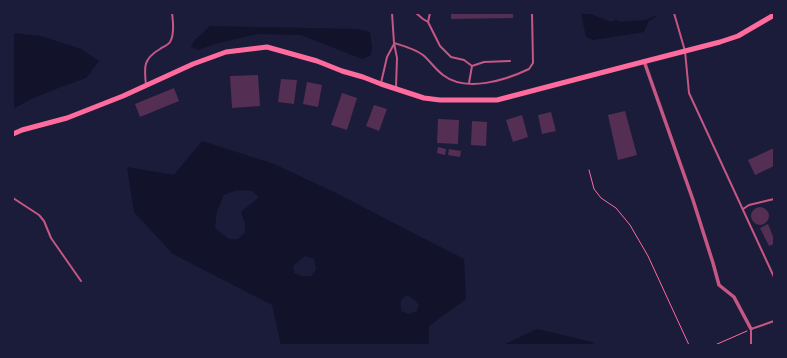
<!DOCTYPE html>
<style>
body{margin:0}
#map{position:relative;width:787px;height:358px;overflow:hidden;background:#1b1b3a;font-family:"Roboto Serif",serif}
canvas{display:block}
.frame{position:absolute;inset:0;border:14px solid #1b1b3a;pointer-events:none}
</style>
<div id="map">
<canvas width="787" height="358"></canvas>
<div class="frame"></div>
</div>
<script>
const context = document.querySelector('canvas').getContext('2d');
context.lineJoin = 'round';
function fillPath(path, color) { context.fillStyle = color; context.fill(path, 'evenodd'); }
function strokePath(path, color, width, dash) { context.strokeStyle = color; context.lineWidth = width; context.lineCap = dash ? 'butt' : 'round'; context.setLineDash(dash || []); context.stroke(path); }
const water = new Path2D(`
 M581,13H593V15L611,22L616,20L619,22L645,20L655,16L656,17L649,21L644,32L593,40L586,37Z
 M210,26L358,29L370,32L372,47L371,55L362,59L301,35L257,34L215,44L198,50L191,47L194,41Z
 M13,33L41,36L81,49L99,61L86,78L53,90L31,99L13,109Z
 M202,141L274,164L336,193L415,234L464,259L466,299L429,326V344H505L537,329L592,342L595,345H281L272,305L173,254L134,212L127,167L174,175ZM237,190L252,191L259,197L241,212L245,223V233L238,239H229L215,228L217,211L224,195ZM305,256L314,259L316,269L311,276H301L294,273L293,266ZM407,295L415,300L419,305L417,311L409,314L401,311V300Z`);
const building = new Path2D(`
 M451,13H513V18L451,19Z
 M258,75L260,106L232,108L230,76Z
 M281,79L297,80L294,104L278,102Z
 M307,82L322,85L318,107L303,104Z
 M174,88L179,101L140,117L135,104Z
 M342,93L357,98L347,130L331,125Z
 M374,105L387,109L379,131L366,126Z
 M625,111L637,155L618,160L608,115Z
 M551,112L556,131L542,134L538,115Z
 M522,115L528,137L513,142L506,120Z
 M438,119L459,120L458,144L437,143Z
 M472,121L487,122L486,146L471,145Z
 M438,147L446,149L445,155L437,153Z
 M774,148V166L755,175L748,160Z
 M449,149L461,151L460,157L448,155Z
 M751 216a9 9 0 1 1 18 0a9 9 0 1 1-18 0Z
 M768,224L774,239V244L769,246L760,228Z`);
const path = new Path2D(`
 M589,170L594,189L601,198L616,208L630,225L648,256L689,345
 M715,345L747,331`);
const service = new Path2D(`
 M392,13L394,43L397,58L396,87
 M416,13L423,19L428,22L440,46L451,57L464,60L472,66L469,83
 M674,13L685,51L689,93L774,277
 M428,22L430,13
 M394,43C404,46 415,49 423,55C430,61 435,69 443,75C466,93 506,80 529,69L533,63L532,13
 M472,66L484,62L510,61
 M381,83L387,57L394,44
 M146,85C144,67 143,59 160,49C163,47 168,45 170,42C175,34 173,21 172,13
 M13,198L39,215L44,221L51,238L81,281
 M743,209L749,205L774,199
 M751,345V329L760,326L774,321`);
const minor = new Path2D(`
 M644,61L693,200L713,263L719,285L734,297L751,329`);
const secondary = new Path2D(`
 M13,134L22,130L67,118L123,96L193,64L226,52L267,47L317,61L342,71L363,77L381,84L424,98L440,100H497L627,66L720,42L738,36L774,15`);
fillPath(water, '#12122b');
fillPath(building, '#542f53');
strokePath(path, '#ff6b9d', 1);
strokePath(service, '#c65784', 2);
strokePath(minor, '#c65784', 3.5);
strokePath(secondary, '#ff6b9d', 5);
</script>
